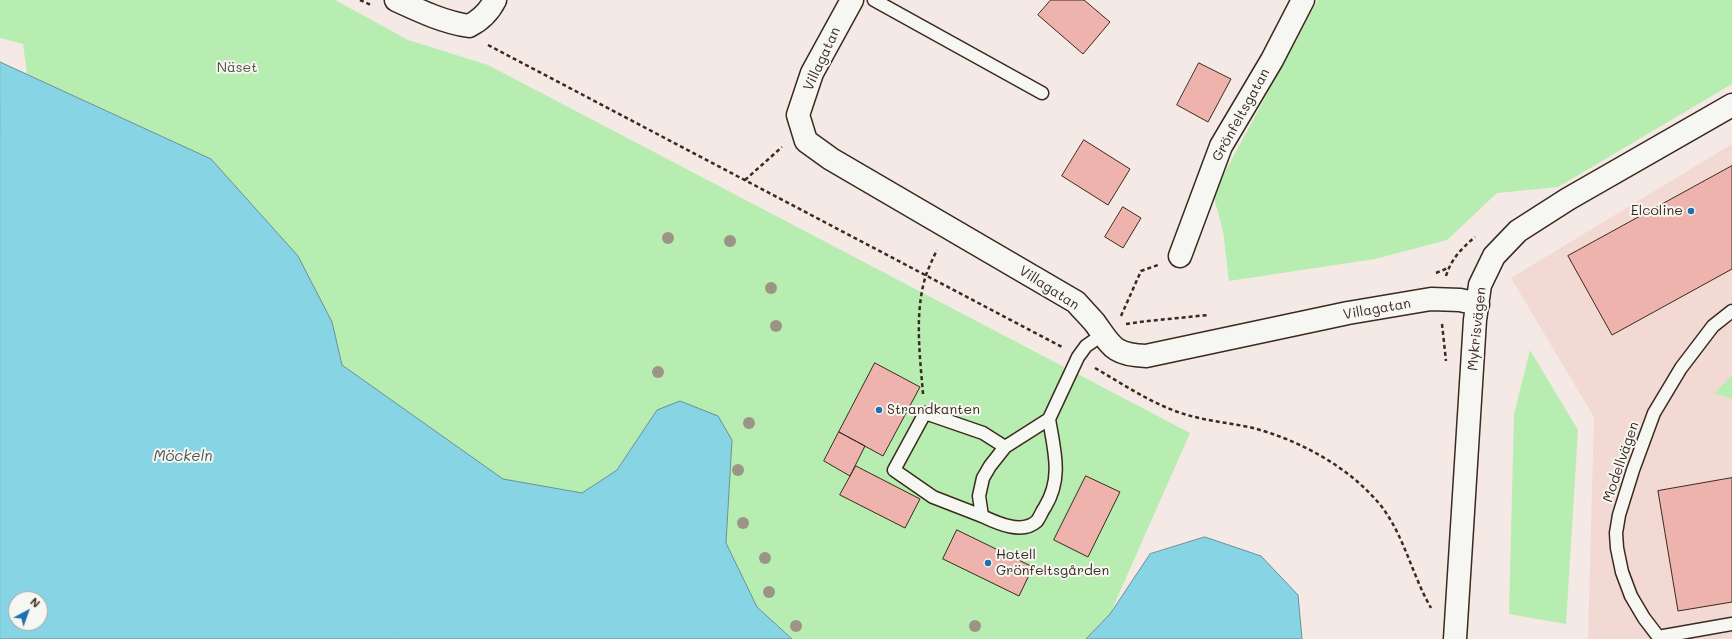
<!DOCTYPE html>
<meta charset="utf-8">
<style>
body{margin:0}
#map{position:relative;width:1732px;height:639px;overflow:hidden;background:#f4e9e4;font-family:Mali,sans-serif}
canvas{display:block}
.north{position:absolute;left:8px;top:591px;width:40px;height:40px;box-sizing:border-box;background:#f6f6f2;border:1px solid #aba49d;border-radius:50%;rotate:41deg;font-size:11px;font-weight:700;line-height:16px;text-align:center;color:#3b2a1e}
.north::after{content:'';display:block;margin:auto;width:14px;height:18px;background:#1f6fb2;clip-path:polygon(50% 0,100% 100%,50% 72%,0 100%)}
</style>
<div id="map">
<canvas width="1732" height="639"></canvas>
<div class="north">N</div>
</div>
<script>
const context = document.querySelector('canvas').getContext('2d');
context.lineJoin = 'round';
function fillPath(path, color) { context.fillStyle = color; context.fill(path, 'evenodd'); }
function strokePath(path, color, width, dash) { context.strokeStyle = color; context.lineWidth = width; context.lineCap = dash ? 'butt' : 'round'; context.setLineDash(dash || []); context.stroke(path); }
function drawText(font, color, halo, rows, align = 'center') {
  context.font = font + ' Mali,sans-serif'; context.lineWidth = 4; context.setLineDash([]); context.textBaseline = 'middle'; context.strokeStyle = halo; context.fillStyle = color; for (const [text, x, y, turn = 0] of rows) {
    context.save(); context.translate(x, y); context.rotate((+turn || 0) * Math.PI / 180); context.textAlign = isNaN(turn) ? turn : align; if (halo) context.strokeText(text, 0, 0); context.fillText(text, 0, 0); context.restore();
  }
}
const built = new Path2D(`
 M1732,144V639H1588L1594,417L1511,278Z`);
const green = new Path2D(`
 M0,0H335L408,40L488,65L1190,433L1110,614L1086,639H792L757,607L726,543L732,440L657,410L617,470L582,493L503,479L342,365L332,322L211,159L27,74L23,44L0,38Z
 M1318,0H1732V84L1558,187L1497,193L1447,240L1375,259L1229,281L1223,231L1213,194Z
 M1530,350L1578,430L1566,624L1509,614L1514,414Z
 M1732,375V398L1714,394Z`);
const water = new Path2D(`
 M0,62L211,159L298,256L332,322L342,365L503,479L582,493L617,470L657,410L680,401L718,416L732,440L726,543L757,607L792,639H0ZM16,599H40V623H16Z
 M1205,537L1261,556L1298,595L1302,639H1086L1110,614L1150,554Z`);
const building = new Path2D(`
 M1051,0H1084L1110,22L1083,54L1038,15Z
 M1199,63L1231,79L1208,122L1177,105Z
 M1084,140L1130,169L1108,205L1062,176Z
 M1732,166V269L1612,335L1568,256Z
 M1123,207L1141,218L1123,248L1105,237Z
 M875,363L920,387L883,456L839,432Z
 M839,432L865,446L850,476L824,461Z
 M856,466L920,499L905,528L840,495Z
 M1086,476L1120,492L1088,557L1054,540Z
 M1732,478V602L1678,611L1658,491Z
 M957,530L1033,567L1019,596L943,559Z`);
const path = new Path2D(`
 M360,0L371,5
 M488,45L1062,347
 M745,180L782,147
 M1436,273L1448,268
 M1446,276C1451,259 1462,248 1475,237
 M1121,316L1141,271L1158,265
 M1126,324L1148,321L1208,315
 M1442,324L1446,361
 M1095,368C1121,383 1146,400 1175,411C1199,420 1224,422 1249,427C1298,439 1350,467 1382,507C1405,538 1412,575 1431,608
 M923,394C920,356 914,313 926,275C929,267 933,258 937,250`);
const lane = new Path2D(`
 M874,0L1042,93
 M1049,419C1054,450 1063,478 1045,507C1042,511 1040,517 1037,521C1022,535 997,523 982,516L979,496L983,478L990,466L1005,447L1049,419L1078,357L1086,346L1102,335
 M982,516L933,497L894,470L925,413L983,433L1005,447
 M1658,637L1732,624
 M1660,639L1644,618L1631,596L1622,572L1617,548L1616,533L1619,515L1633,470L1654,413L1681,368L1713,326L1732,311`);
const street = new Path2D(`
 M396,0C420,11 443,22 469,26C481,20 489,12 495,0
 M852,0L812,73L798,115L806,141L831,159L1076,302C1082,309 1089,316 1095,323C1112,347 1114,355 1146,356L1348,313L1431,299L1460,300L1478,304
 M1180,256L1221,146L1272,60L1303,0
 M1455,639L1475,320L1480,285L1494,256L1518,231L1568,199L1732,105`);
const trees = [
 [668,238],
 [730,241],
 [771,288],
 [776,326],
 [658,372],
 [749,423],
 [738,470],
 [743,523],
 [765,558],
 [769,592],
 [796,626],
 [975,626]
];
const markers = [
 [1691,211,4,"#1f6fb2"],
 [879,410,4,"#1f6fb2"],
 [988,563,4,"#1f6fb2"]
];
const streetNames = [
 ["Villagatan",822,59,-65],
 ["Grönfeltsgatan",1241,115,-61],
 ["Villagatan",1049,288,33],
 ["Villagatan",1377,309,-10],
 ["Mykrisvägen",1477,329,-84],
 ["Modellvägen",1621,462,-71]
];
const parkNames = [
 ["Näset",237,68]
];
const poiNames = [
 ["Elcoline",1683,211,"right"],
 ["Strandkanten",887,410],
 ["Hotell",996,555],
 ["Grönfeltsgården",996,571]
];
const waterNames = [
 ["Möckeln",183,456]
];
fillPath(built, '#f2d9d3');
fillPath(green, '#b7edb0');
fillPath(water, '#87d4e5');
strokePath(water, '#699095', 1);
fillPath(building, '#eeb3ac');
strokePath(building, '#3b2a1e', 1);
strokePath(lane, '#3b2a1e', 15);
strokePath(street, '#3b2a1e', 25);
strokePath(path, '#3b2a1e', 2.5, [4, 3]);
strokePath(lane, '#f6f6f2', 12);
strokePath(street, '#f6f6f2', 22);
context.fillStyle = '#9c9587';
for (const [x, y] of trees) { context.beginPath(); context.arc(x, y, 6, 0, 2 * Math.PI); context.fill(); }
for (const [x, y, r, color] of markers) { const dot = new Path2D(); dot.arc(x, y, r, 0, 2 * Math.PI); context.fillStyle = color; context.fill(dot); strokePath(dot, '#f6f6f2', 1.5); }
drawText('14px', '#3b2a1e', '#f6f6f2', streetNames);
drawText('14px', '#54513b', '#f6f6f2', parkNames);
drawText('14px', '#3b2a1e', '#f6f6f2', poiNames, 'left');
drawText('italic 15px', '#4e5450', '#f6f6f2', waterNames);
</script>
